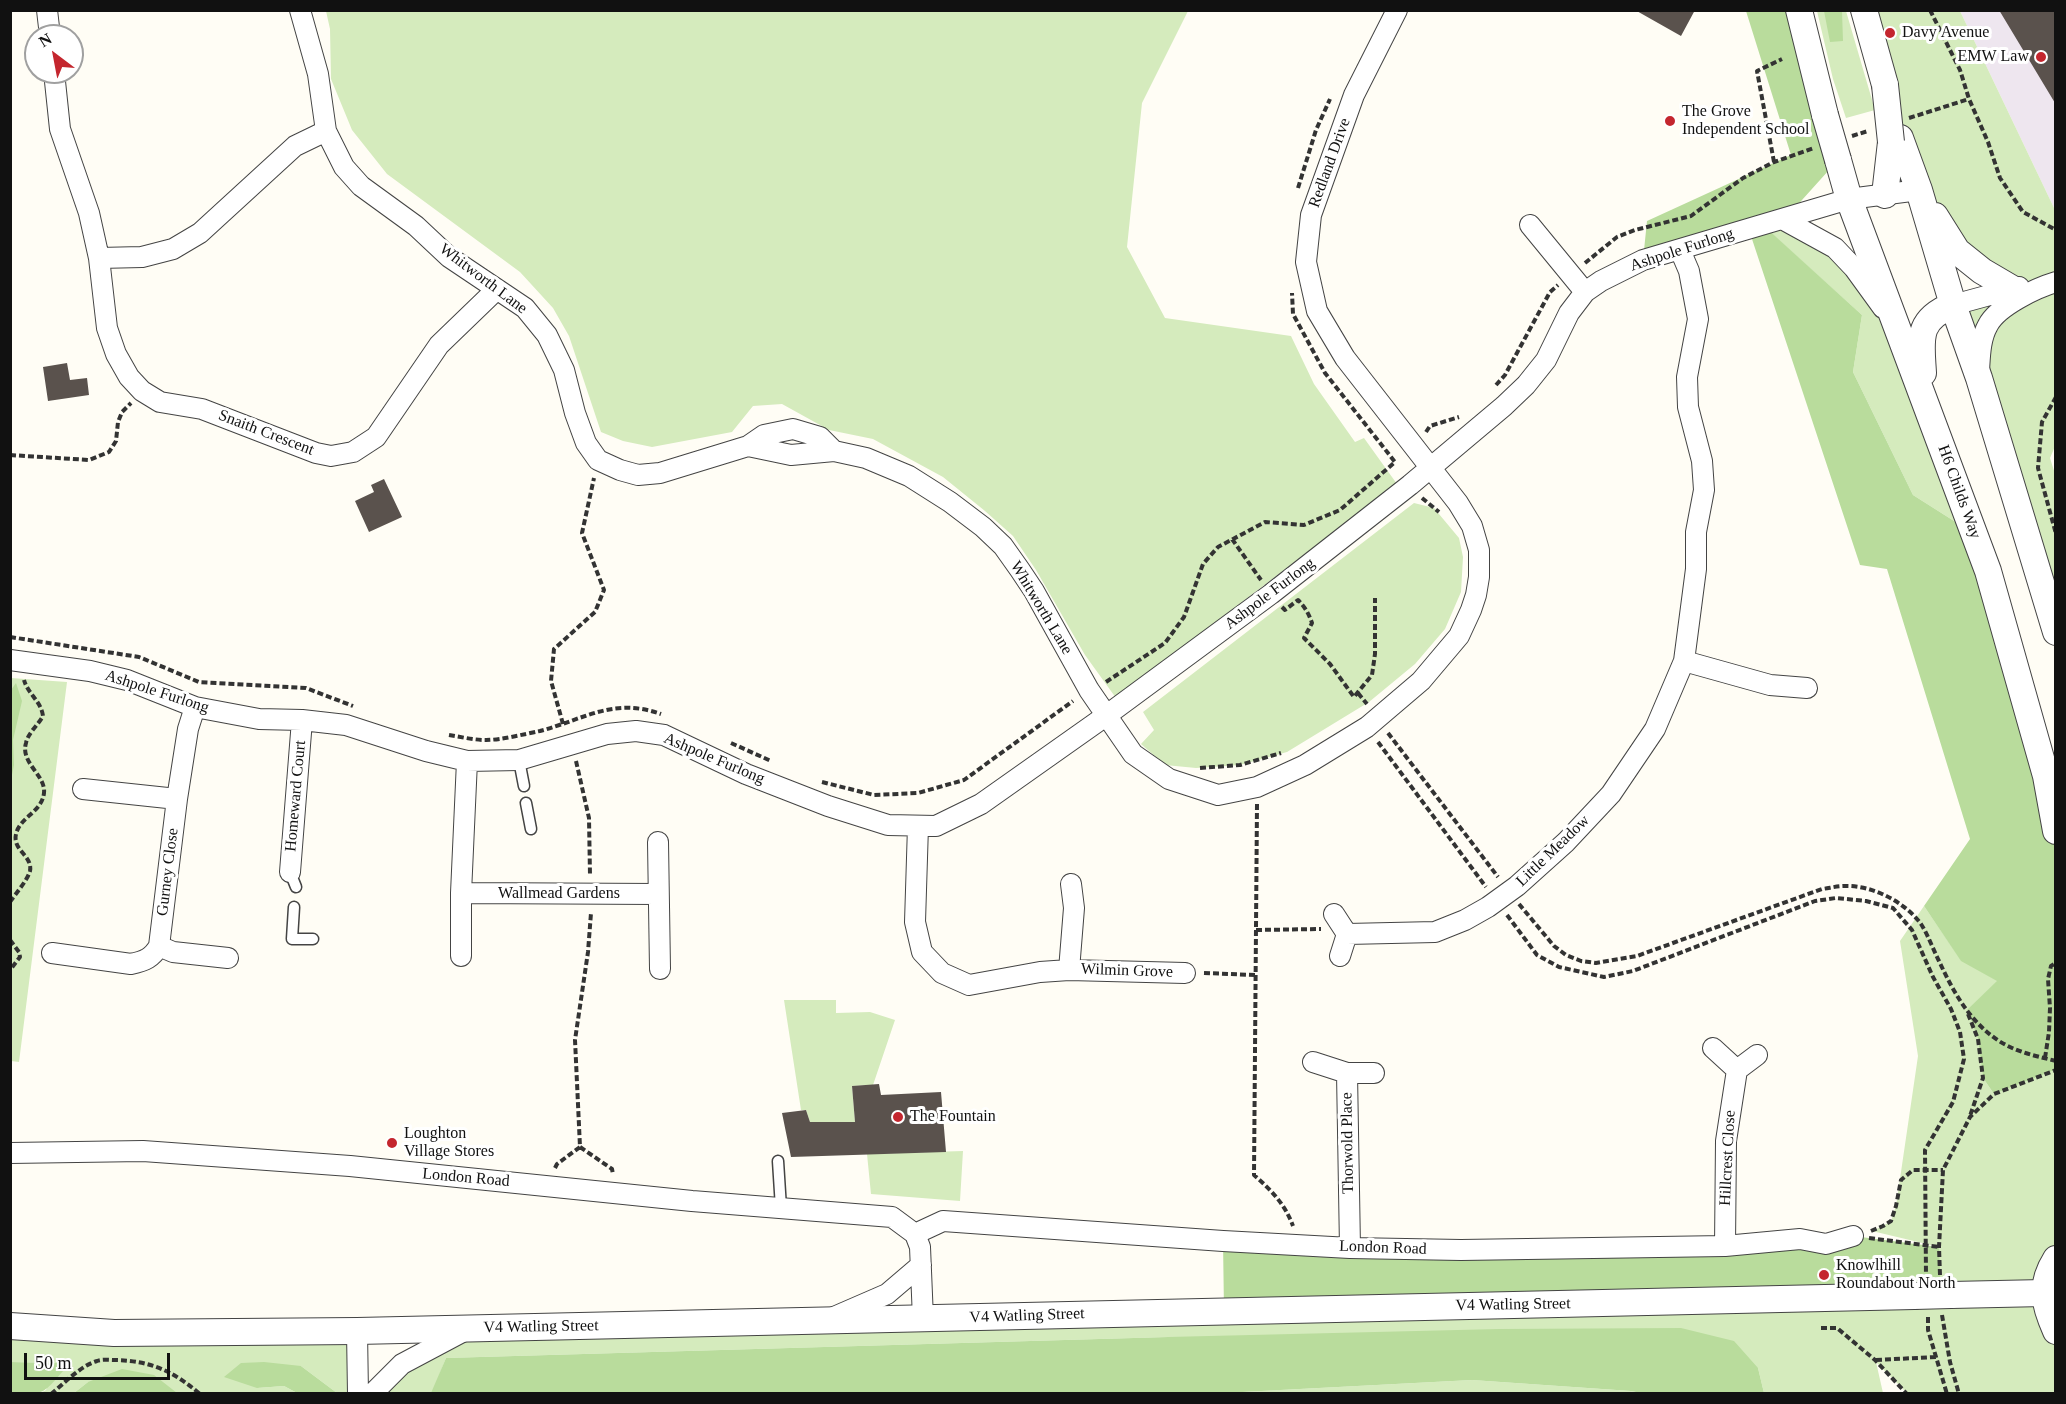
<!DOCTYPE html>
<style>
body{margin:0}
#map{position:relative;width:2066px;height:1404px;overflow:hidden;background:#fffdf5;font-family:"Times New Roman",serif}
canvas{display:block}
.frame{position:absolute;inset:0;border:12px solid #111;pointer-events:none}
.north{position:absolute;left:24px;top:24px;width:60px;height:60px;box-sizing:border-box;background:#fff;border:2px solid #a0a0a0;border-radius:50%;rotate:328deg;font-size:16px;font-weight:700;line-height:24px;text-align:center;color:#111}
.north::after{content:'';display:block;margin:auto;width:21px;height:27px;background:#c4262e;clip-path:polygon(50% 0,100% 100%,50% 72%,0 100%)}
.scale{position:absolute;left:24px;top:1353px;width:146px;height:27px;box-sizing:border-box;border:3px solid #111;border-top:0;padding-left:8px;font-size:18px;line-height:21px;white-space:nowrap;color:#111;-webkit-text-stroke:4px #fff;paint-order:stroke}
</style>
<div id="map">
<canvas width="2066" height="1404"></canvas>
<div class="frame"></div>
<div class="north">N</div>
<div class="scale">50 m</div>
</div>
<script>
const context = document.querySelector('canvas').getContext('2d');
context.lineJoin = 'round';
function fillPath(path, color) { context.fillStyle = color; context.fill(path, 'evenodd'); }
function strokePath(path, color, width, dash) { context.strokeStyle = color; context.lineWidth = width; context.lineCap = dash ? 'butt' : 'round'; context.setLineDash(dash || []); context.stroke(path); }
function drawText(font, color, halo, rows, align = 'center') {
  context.font = font + ' "Times New Roman",serif'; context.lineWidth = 6; context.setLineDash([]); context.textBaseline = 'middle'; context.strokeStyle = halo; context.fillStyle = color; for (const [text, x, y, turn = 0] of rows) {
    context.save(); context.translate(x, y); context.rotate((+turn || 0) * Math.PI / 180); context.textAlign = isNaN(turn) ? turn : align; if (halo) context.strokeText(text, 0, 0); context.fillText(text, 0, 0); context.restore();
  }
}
const industrial = new Path2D(`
 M1960,11H2055V210Z`);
const green = new Path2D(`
 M326,11H1188L1142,103L1127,247L1165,318L1291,336L1314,384L1355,442L1364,438L1397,484L1116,698L1085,655L1036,570L1013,536L985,511L943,477L873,439L829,430L782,404L753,406L732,432L652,447L623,441L601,432L569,336L553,308L520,272L387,174L352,130L331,79L330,29Z
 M1817,11H1846L1875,110L1846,118L1833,79Z
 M1864,11H1960L2055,210L2056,444L2050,458L2056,477L2055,634L1953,305L2010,288L1982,271L1919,190Z
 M1784,220L1835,248L1899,330L1973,533L1913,495L1853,372L1862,315L1763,226Z
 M1414,503L1434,508L1459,538L1463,557L1461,592L1445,629L1415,664L1369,702L1287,752L1240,765L1196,768L1165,765L1141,744L1154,730L1143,712Z
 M11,678L67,682L19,1062L11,1061Z
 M1924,906L1961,960L1998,981L1967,1011L1978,1039L1983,1078L1994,1094L2055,1070V1393H1907L1876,1362L1883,1393H1764L1758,1368L1168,1337L446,1358L432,1393H442L372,1394L468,1329L826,1321L1938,1264L1939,1247L1872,1231L1883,1226L1891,1221L1896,1206L1918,1056L1900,941Z
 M784,1000H836V1013L870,1012L895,1020L873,1085L852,1086L855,1122H810L806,1110H801Z
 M963,1151L960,1201L871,1194L867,1154Z
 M10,1326L357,1331L358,1393H337L301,1366L257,1388L284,1386L297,1393H177L88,1382L74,1393H40L46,1390L56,1363L11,1362Z
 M1472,1380L1631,1391L1641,1393L1204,1394Z`);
const forest = new Path2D(`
 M1746,11H1799L1838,160L1784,220L1764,226L1862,315L1853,372L1913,495L1973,533L2055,831V1070L1994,1094L1983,1078L1978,1039L1967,1010L1997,981L1961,961L1924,906L1970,839L1887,569L1860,565L1749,230L1643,260L1647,221L1791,155Z
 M1824,11H1842L1843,41L1830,42Z
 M16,683L22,701L13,740L14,765L11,780V690Z
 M1853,1236L1939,1247L1941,1296L1224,1311L1223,1241L1350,1248Z
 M1681,1328L1734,1341L1758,1368L1764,1393H1641L1631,1391L1472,1380L1204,1394L431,1393L446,1358L1168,1337L1499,1329Z
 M11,1362L57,1363L64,1370C41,1396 45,1394 11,1393Z
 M264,1362L301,1366L337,1393H297L284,1386L257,1388L224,1377L241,1363Z
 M122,1369L154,1375L177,1393H74L88,1382Z`);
const building = new Path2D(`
 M1635,10H1695L1681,36Z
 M1999,10H2055V103Z
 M67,363L70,380L87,378L89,395L48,401L43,367Z
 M384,479L402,517L369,532L355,501L374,492L371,485Z
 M879,1084L881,1095L941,1092L946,1152L791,1157L782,1113L806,1110L810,1122H855L852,1086Z`);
const path = new Path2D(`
 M1930,10L1960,70L1969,99L1988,142L2000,178L2023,212L2056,230
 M1909,118L1969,99
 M1852,136L1868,131
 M1774,162L1757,71L1782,59
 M1298,188L1316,130L1330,99
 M1585,263L1617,237L1635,230L1691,216L1743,178L1774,162L1814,148
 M1496,385L1505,375L1550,292L1558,285
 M2056,397L2042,422L2038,468L2056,534
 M1426,432L1430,426L1459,417
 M10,455L89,460L109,452L116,441L118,422L122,412L131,403
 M1422,498L1439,512
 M1232,539L1261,580
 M1282,607L1285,610L1298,600C1305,607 1309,614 1312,623L1304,638L1330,664L1354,697L1372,675L1375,654V598
 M10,637L139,657L199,682L306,688L353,706
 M1106,682L1165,643L1184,617L1203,564L1218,547L1265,522L1304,525L1340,510L1395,462L1325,373L1293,314L1292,293
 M1358,693L1367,704
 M563,724L551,681L554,649L595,612L604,590L582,533L594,478
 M1388,733L1498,877
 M449,735C461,737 474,740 486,740C501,740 525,734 540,731C585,719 613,697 661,714
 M1378,742L1486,887
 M731,743L771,761
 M576,761L589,818L590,875
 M1200,768L1240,765L1281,753
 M822,782L874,795L918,793L964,780L1073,701
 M1257,804L1254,1175C1271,1190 1285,1204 1293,1226
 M10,902C16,893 27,881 30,871C33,856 12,850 16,834C20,817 42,812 44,793C46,775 20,763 26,743C28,733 38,725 43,716C41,701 28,694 24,680
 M1519,904L1554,946L1566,955L1581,961L1596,963L1637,956L1822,889C1830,888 1837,886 1845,886C1872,885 1905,902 1921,924C1928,935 1933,949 1939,961C1952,989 1967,1017 1992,1036C2011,1051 2032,1055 2056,1061
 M1507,915L1537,955L1559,967L1604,977L1633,971L1815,901L1836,898L1866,901L1893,908L1912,930L1933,977L1951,1009L1960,1032L1964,1059L1953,1102L1925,1150L1926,1277
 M1256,930L1321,929
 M10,940L19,952L20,957L10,970
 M1204,973L1255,975
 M1968,1014L1978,1039L1983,1078L1970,1116
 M2045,1058L2049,1032L2050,1008L2048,979L2051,966L2056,963
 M580,1147L612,1169L613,1174
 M555,1168L557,1164L580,1147L575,1040L588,952L591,913
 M1871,1231L1883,1226L1891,1221L1896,1206L1901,1180L1913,1170H1943
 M1869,1238L1939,1247
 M1940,1275L1939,1247L1943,1170L1970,1117L1994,1094L2056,1070
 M1942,1315L1950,1362L1959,1394
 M1928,1317V1330L1947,1394
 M1821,1328H1837L1875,1360L1907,1394
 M1876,1360L1936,1357
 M51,1394C65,1383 80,1366 97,1361C102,1359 109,1360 115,1360C151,1361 173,1371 200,1394`);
const service = new Path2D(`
 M519,760L524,786
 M526,803L531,829
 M290,872L296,887
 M294,907L292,939H313
 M778,1161L781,1208`);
const minor = new Path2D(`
 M47,10L50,36
 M300,10L318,74L326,131L344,167L361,186L416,226L449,257L525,308L547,335L564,370L575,413L586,443L598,460L620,470L638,475L660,473L748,446L764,435L793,429L820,437L834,451
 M54,72L60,129L89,213L99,258L107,328L116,354L129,377L142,391L160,402L202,409L316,453L331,456L353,452L376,437L439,345L497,289
 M1784,220L1835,248L1854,268L1883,308
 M1530,225L1585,292
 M99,258L142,257L173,249L200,233L295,146L326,131
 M1953,305L2019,287
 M1979,371C1980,356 1980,339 1988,325C1998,306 2036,288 2056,282
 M748,446L791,455L834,451L866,458L909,476L950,502L983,527L1003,546L1020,570L1034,591L1089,690L1133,754L1169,779L1218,795L1257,787L1305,765L1367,727L1421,681L1459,636L1471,610L1476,595L1479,577V550L1472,526L1458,503L1345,358L1317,311L1306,262L1311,215L1354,95L1397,10
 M10,660L90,671L127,680L195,707L259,719L302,720L346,725L426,751L467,761L519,760L607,734L636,731L664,735L746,774L828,806L888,825L936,826L981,804L1107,715L1271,594L1410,485L1504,406L1526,385L1546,360L1569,313L1585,292L1601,281L1643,260L1849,199L1919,190
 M1684,661L1770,685L1807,688
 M83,789L177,799
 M918,826L915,922L922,952L942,973L969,985L1040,972L1069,970L1185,973
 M658,842L660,969
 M290,872L302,720
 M461,893L658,894
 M1334,914L1347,934L1340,956
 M1347,934L1435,932L1465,920L1488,907L1517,886L1566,842L1611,794L1655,729L1684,661L1696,569V532L1704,490L1702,461L1688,407L1687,377L1698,319L1689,271L1680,250
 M159,946L173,952L228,958
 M52,953L131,964C145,961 152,958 159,946L177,799L188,729L195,707
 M461,956V893L467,761
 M1069,970L1074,908L1071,884
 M1713,1048L1737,1070
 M1313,1062L1347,1073L1350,1248
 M1737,1070L1757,1055
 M1347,1073H1374
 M10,1153L143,1151L350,1166L692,1201L892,1217L915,1234L920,1247L923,1319
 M915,1234L943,1221L1223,1241L1350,1248L1461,1250L1725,1246L1800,1239L1826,1244L1853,1236
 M1725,1246L1726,1141L1737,1070
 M834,1317L887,1294L921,1265
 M357,1331L358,1394
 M372,1394L402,1364L466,1330`);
const tertiary = new Path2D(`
 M1799,10L1825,115
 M1864,10L1885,85
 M1900,138L1919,190L1953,305L1979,378L2056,632
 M1838,160L1849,199L1988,571L2046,776L2056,831
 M1885,195L1891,142
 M1935,216L1957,251L1982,271L2011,288
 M1923,373C1921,339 1916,320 1953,305
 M2056,1259C2039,1286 2044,1304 2056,1331
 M1951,1295L2044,1293
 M10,1326L114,1333L357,1331L1914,1296`);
const tertiaryBridge = new Path2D(`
 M1885,85L1891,142
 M1825,115L1838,160
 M1914,1296L1951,1295`);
const markers = [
 [1890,33,6,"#c4262e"],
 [2041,57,6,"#c4262e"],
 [1670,121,6,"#c4262e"],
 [898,1117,6,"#c4262e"],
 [392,1143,6,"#c4262e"],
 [1824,1275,6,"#c4262e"]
];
const poiNames = [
 ["Davy Avenue",1902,33],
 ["EMW Law",2029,57,"right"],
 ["The Grove",1682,112],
 ["Independent School",1682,130],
 ["The Fountain",910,1117],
 ["Loughton",404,1134],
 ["Village Stores",404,1152],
 ["Knowlhill",1836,1266],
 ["Roundabout North",1836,1284]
];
const streetNames = [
 ["Redland Drive",1330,163,-70],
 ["Ashpole Furlong",1682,250,-18],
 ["Whitworth Lane",483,279,37],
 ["Snaith Crescent",266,433,21],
 ["H6 Childs Way",1959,492,70],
 ["Ashpole Furlong",1270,594,-37],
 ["Whitworth Lane",1041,608,59],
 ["Ashpole Furlong",157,692,18],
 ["Ashpole Furlong",714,759,23],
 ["Homeward Court",296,796,-85],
 ["Little Meadow",1553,851,-44],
 ["Gurney Close",168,872,-83],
 ["Wallmead Gardens",559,894],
 ["Wilmin Grove",1127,971,2],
 ["Thorwold Place",1348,1143,-91],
 ["Hillcrest Close",1728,1158,-87],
 ["London Road",466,1178,5],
 ["London Road",1383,1248,2],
 ["V4 Watling Street",1513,1305,-1],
 ["V4 Watling Street",1027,1316,-2],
 ["V4 Watling Street",541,1327,-1]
];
fillPath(industrial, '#eee6ef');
fillPath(green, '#d5ebbd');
fillPath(forest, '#b9dc9c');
fillPath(building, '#5a524d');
strokePath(service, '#444', 13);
strokePath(minor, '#444', 22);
strokePath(tertiary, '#444', 28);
strokePath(path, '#333', 4, [6, 3]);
strokePath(service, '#fff', 10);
strokePath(minor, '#fff', 20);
strokePath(tertiary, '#fff', 26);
strokePath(tertiaryBridge, '#444', 28, []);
strokePath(tertiaryBridge, '#fff', 26);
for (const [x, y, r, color] of markers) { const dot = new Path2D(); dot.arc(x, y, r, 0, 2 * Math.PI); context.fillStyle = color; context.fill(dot); strokePath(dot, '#fff', 2); }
drawText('16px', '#111', '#fff', poiNames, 'left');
drawText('16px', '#111', '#fff', streetNames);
</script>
